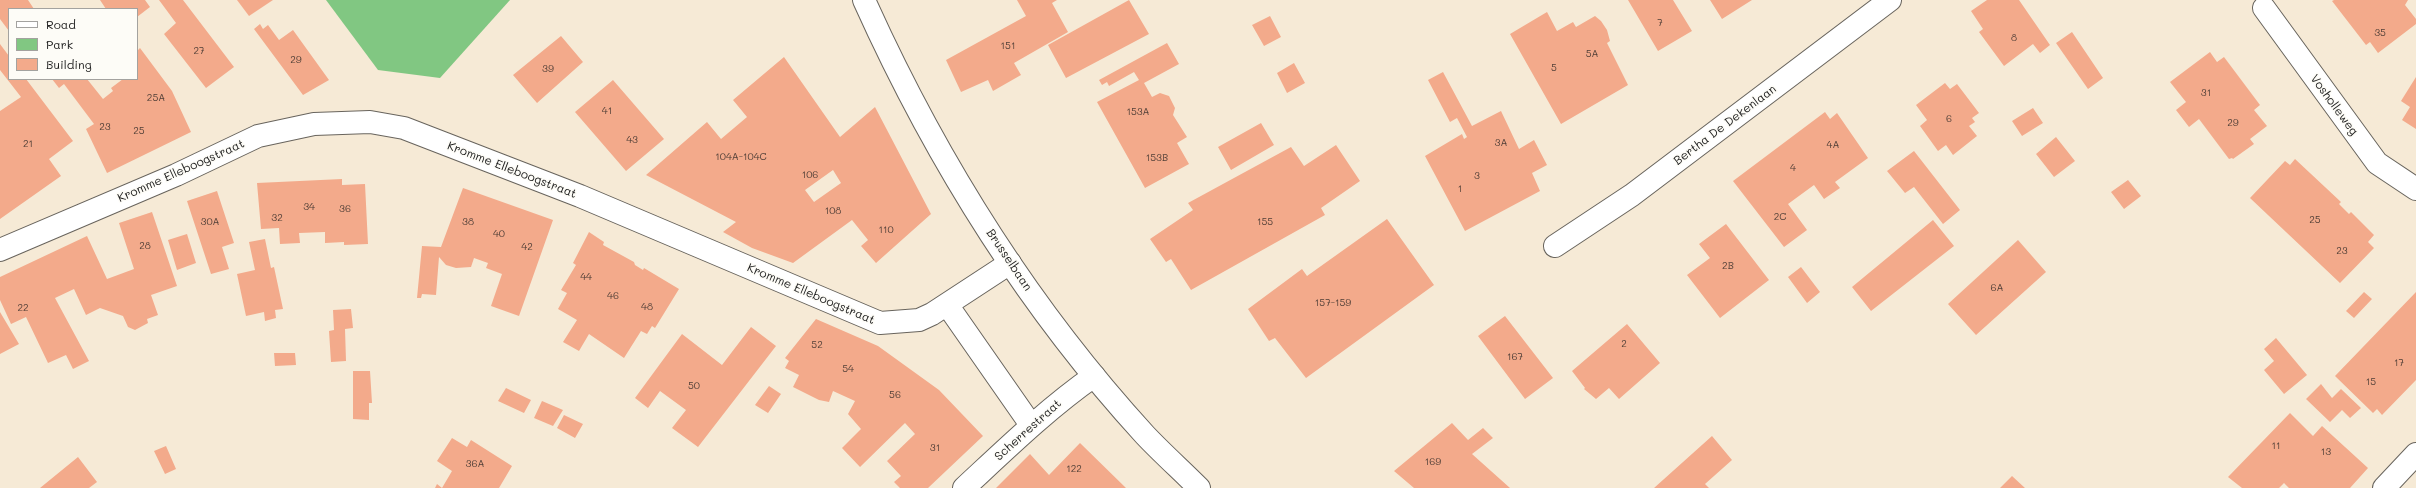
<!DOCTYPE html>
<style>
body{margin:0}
#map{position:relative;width:2416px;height:488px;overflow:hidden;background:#f6ead6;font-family:Mali,sans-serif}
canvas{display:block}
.legend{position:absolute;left:8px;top:8px;width:130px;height:72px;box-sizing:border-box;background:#fdfcf7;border:1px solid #a3a29f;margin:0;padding:5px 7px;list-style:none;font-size:12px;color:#1c1c1c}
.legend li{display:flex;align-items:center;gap:8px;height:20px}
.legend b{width:20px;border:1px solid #a3a29f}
</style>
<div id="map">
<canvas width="2416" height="488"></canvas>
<ul class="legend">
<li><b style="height:5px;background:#fff"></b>Road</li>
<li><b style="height:11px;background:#81c782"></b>Park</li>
<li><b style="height:11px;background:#f3aa8b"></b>Building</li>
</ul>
</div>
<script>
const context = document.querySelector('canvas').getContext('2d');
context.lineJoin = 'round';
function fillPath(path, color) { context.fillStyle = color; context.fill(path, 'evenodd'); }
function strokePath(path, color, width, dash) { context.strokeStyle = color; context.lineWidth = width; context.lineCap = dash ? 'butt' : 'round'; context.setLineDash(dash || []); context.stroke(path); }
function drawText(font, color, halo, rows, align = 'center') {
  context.font = font + ' Mali,sans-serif'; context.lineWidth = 3; context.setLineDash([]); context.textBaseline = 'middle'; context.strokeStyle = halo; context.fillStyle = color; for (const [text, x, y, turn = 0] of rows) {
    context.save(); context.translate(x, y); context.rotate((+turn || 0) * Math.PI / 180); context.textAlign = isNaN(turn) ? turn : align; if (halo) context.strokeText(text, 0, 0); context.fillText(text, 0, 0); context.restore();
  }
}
const green = new Path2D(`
 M326,0H510L440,78L378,70Z`);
const building = new Path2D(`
 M0,0H28L34,9H9V31L0,19Z
 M100,0H145L150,7L137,17V9H106Z
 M159,0H183L234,67L206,88L164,34L176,23Z
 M237,0H273L249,16Z
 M1017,0H1057L1052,3L1068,32L1014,63L1021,75L993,91L988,80L961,92L946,60L1026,16Z
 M1129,0L1149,34L1066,78L1048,45Z
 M1628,0H1673L1692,31L1658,51Z
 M1710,0H1752L1722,19Z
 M1987,0H2019L2050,45L2040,53L2033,44L2004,66L1979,32L1983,29L1971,11Z
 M2334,0H2408L2405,5L2416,19V24L2378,53L2370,42L2366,45L2332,1Z
 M1547,12L1557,31L1573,22L1576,27L1595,16L1601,21L1607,30L1610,41L1607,43L1628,85L1561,124L1510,34Z
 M1270,16L1281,37L1264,46L1252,25Z
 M260,24L263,29L268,25L279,40L293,30L329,80L303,95L254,29Z
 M2072,32L2103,78L2088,89L2056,43Z
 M561,36L583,62L537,103L513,75Z
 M1167,43L1179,64L1144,83L1152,97L1160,93L1169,96L1175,108L1173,115L1187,137L1177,143L1189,164L1145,188L1097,102L1139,80L1134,72L1109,86L1107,82L1102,85L1099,80Z
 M0,44L9,56V79H26L73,141L49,159L61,176L0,219V111L21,97L0,70Z
 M140,48L172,91L191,132L107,173L86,129L94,124L64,84L59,88L52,79H87L103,99L113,91L111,88L123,79H137V51Z
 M2210,52L2217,62L2224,57L2260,105L2254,110L2267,126L2250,139L2254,144L2233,159L2232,158L2229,159L2199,119L2189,127L2176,110L2186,102L2170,82Z
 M784,57L840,137L875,107L931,214L876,263L861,246L868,240L852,220L793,263L752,248L723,232L736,222L646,175L707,122L721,139L747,117L733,100ZM833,170L841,183L814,202L805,190Z
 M1294,63L1305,83L1287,93L1277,73Z
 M1443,72L1472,126L1501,111L1519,149L1534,140L1547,165L1532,173L1540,191L1465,231L1425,156L1462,134L1464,139L1467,137L1457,118L1450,122L1428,80Z
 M2416,77V129L2402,120L2410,107L2401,101Z
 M613,80L664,139L626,171L575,112Z
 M1945,83L1950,89L1957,84L1979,113L1972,118L1975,122L1969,126L1977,136L1953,155L1946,145L1938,151L1920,126L1927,120L1916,105Z
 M2033,108L2043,123L2022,136L2012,121Z
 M1825,112L1830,119L1837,113L1868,158L1835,182L1840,188L1824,199L1814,185L1788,204L1807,230L1784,247L1733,181Z
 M1261,123L1274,145L1231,170L1218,147Z
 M2056,137L2075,161L2054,177L2036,154Z
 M1336,145L1360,181L1321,208L1325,215L1191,290L1171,259L1166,262L1150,239L1193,210L1188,203L1291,147L1304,166Z
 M1914,151L1960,210L1943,224L1914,187L1905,193L1887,171Z
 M2295,159L2341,202L2339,204L2349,214L2351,212L2374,235L2368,242L2374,248L2340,283L2250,198L2285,161L2290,165Z
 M342,179V185L365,184L368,244L344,245V242L325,243V232L299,233L300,243L280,244L279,228L261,229L257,183Z
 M2128,180L2141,196L2124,209L2111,192Z
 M463,188L553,220L519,316L491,306L502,274L486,268L488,263L474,258L471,267L456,268L446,265L439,257L436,295L422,294L421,298H417L422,246L441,247Z
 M217,191L234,243L222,247L229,269L211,274L187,201Z
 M152,212L177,286L151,295L158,315L147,319L148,323L135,330L128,327L123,316L100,308L86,315L74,289L55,298L89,361L73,369L66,355L48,363L26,317L11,324L0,300V277L87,236L107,279L134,269L119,223Z
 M1387,219L1434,285L1306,378L1275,338L1269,341L1248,309L1302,269L1307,276Z
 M1933,220L1954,246L1871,311L1852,287Z
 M1726,224L1769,280L1720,318L1687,275L1710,258L1699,244Z
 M589,232L604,242L603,245L634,262L635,265L643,270L644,268L679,289L655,328L652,326L647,334L641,331L624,358L589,334L579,351L563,342L577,320L558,309L567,293L561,290L576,265L573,263Z
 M187,234L196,263L177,270L168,240Z
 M265,239L271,268L274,267L283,309L275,310L276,318L265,321L264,312L246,316L237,274L255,270L249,242Z
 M2018,240L2046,272L1976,335L1948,304Z
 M1801,267L1820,292L1807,303L1788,277Z
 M2364,292L2372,299L2354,318L2346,311Z
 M2416,292V380L2382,415L2377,409L2373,413L2335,376Z
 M351,309L353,328L345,329L346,361L331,362L329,331L334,330L333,310Z
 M0,312L19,344L0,354Z
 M1505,316L1553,378L1525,399L1478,336Z
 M816,319L878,346L939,390L983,436L928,488H900L894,482L901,476L887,461L915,434L905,423L860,467L842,448L861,429L848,414L855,401L833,391L829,402L819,400L793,387L799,375L785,368L789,361L785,358Z
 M1627,324L1660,363L1619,399L1609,388L1596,399L1584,389L1585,388L1572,371Z
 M751,327L776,346L698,447L672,428L686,410L660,391L648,408L635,398L682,334L722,365Z
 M2276,338L2307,375L2284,394L2264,370L2274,361L2264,349Z
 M274,353H295L296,365L275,366Z
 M353,371H370L372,403H369V420L353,419Z
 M2321,384L2332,398L2341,389L2361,408L2350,418L2342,410L2330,422L2306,399Z
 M769,386L781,394L768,413L755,405Z
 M506,388L531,400L524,413L498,401Z
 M542,401L563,410L553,426L534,418Z
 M2290,413L2313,436L2322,426L2368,468L2350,488H2289L2284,483L2279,488H2242L2228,477Z
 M564,415L583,424L575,438L557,428Z
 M1452,423L1468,440L1483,428L1493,438L1472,454L1510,488H1414L1394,471Z
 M1712,436L1732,460L1705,484L1709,488H1654Z
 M452,438L467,447L471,440L512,466L499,488H435L437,484L442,488L452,471L437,461Z
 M1080,443L1126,488H996L1030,454L1049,475Z
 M166,446L176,469L165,474L154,451Z
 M78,457L97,482L89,488H40Z
 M2012,476L2025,488H2000Z`);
const street = new Path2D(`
 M2264,8L2377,163L2416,189
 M1555,246L1632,195L1890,0
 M0,250L176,175L258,136L314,124L370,122L404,128L580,196L880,323L919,320L932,314L1010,263
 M948,306L1031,425
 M964,488C1006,449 1047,409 1094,376
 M2384,488L2416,454`);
const primary = new Path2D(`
 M864,0C935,158 1028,307 1145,435C1162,453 1181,470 1199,488`);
const numberNames = [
 ["7",1660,23],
 ["35",2380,33],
 ["8",2014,38],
 ["151",1008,46],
 ["27",199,51],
 ["5A",1592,54],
 ["29",296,60],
 ["5",1554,68],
 ["39",548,69],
 ["31",2206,93],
 ["25A",156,98],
 ["41",607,111],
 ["153A",1138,112],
 ["6",1949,119],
 ["29",2233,123],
 ["23",105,127],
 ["25",139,131],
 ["43",632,140],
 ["3A",1501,143],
 ["21",28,144],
 ["4A",1833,145],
 ["104A-104C",741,157],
 ["153B",1157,158],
 ["4",1793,168],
 ["106",810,175],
 ["3",1477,176],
 ["1",1460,189],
 ["34",309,207],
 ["36",345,209],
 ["108",833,211],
 ["2C",1780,217],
 ["32",277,218],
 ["25",2315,220],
 ["30A",210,222],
 ["38",468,222],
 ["155",1265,222],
 ["110",886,230],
 ["40",499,234],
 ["28",145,246],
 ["42",527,247],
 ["23",2342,251],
 ["2B",1728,266],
 ["44",586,277],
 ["6A",1997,288],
 ["46",613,296],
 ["157-159",1333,303],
 ["48",647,307],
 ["22",23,308],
 ["2",1624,344],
 ["52",817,345],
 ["167",1515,357],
 ["17",2399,363],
 ["54",848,369],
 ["15",2371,382],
 ["50",694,386],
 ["56",895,395],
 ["11",2276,446],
 ["31",935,448],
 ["13",2326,452],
 ["169",1433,462],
 ["36A",475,464],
 ["122",1074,469]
];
const streetNames = [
 ["Vosholleweg",2334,105,54],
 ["Bertha De Dekenlaan",1725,125,-37],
 ["Kromme Elleboogstraat",512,170,21],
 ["Kromme Elleboogstraat",181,171,-24],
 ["Brusselbaan",1009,260,56],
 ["Kromme Elleboogstraat",811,294,23],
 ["Scherrestraat",1028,430,-42]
];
fillPath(green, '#81c782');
fillPath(building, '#f3aa8b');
strokePath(street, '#68645d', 24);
strokePath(primary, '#68645d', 24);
strokePath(street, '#fff', 22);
strokePath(primary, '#fff', 22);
drawText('10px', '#524038', null, numberNames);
drawText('12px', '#1c1c1c', '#fdfcf7', streetNames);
</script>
